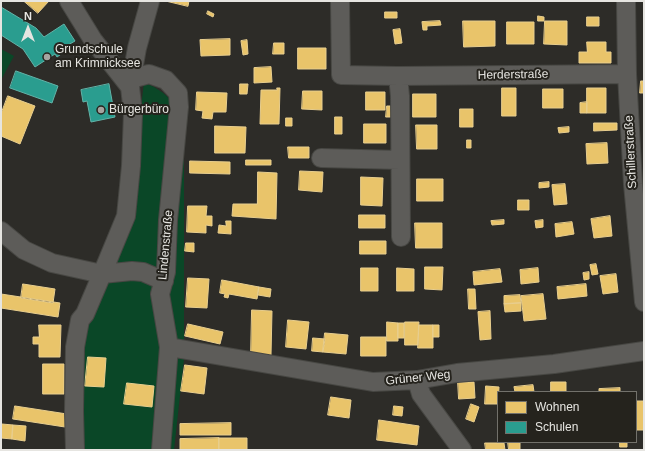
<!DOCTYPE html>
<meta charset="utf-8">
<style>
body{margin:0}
#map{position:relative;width:645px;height:451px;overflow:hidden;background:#2d2c28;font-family:Arial,sans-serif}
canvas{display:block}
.frame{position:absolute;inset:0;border:2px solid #e6e5e1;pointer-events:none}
.legend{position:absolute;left:497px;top:391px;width:140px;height:52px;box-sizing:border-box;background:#25231d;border:1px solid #72716b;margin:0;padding:5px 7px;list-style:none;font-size:12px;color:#e6e5e1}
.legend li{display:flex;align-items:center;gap:8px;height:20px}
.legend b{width:20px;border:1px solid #72716b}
.north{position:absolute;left:8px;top:8px;width:40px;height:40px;-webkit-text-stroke:3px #25231d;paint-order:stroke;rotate:0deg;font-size:11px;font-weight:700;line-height:16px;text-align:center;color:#e6e5e1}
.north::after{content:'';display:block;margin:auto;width:14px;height:18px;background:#e6e5e1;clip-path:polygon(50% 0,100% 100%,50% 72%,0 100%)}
</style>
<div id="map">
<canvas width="645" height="451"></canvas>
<div class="frame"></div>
<ul class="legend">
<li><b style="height:11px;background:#e9c46a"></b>Wohnen</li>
<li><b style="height:11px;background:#2a9d8f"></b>Schulen</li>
</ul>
<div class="north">N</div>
</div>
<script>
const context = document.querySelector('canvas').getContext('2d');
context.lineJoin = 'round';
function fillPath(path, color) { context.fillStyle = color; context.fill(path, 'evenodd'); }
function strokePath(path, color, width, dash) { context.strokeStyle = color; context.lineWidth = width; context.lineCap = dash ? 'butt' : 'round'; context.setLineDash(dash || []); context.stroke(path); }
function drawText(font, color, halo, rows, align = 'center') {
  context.font = font + ' Arial,sans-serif'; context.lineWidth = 4; context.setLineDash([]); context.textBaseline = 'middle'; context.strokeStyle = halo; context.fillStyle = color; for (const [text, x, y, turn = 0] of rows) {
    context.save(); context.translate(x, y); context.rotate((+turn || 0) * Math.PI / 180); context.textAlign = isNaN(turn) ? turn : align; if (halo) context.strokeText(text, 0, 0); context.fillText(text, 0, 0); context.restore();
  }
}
const green = new Path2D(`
 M1,49L14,56L1,80Z
 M144,82C164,91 173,100 184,118V359L174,450H79V349L128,218Z`);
const homes = new Path2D(`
 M24,1H49L38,13Z
 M166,1H189L188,6Z
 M208,11L214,14L213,17L207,14Z
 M385,12H397V18H385Z
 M538,16L544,17V21H538Z
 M587,17H599V26H587Z
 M440,21L441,25L427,26V30H423L422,22Z
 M463,21H495V46L464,47Z
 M545,21H567V45L544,44Z
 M507,22H534V44H507Z
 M400,29L402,43L395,44L393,30Z
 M230,39V55L201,56L200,40Z
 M247,40L248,54L243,55L241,41Z
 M587,42H606V52H611V63H579V52H587Z
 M274,43H284V54H273Z
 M298,48H326V69H298Z
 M271,67L272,82L254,83V68Z
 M641,81H644V93H640Z
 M240,84H248L247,94H240Z
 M277,88H280L279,124H260L261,90H277Z
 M502,88H516V116H502Z
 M587,88H606V113H587Z
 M543,89H563V108H543Z
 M303,91H322V110L302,109Z
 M197,92L227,93L226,112H213L212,119L202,118L203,111L196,110Z
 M366,92H385V110H366Z
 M413,94H436V117H413Z
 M8,96L35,106L20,144L1,136V114Z
 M587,102V113H580V103Z
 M387,106H393L392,117H386Z
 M460,109H473V127H460Z
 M335,117H342V134H335Z
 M286,118H292V126H286Z
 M594,123H617V130L594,131Z
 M364,124H386V143H364Z
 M416,125H437V149H417Z
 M215,126L246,127L245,153H215Z
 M569,127V132L559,133L558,128Z
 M467,140H471V148H467Z
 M607,143L608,163L587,164L586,144Z
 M288,147H309V158H289Z
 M246,160H271V165H246Z
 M190,161L230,162V174L190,173Z
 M300,171L323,172L322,192L299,190Z
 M258,172L277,173L276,219L232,216L233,204H257Z
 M361,177L383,178L382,206L361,205Z
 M417,179H443V201H417Z
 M549,182V187L539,188V183Z
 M565,184L567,204L554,205L552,185Z
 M518,200H529V210H518Z
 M188,206H207L206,216H212V226L206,225V233L187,232Z
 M359,215H385V228H359Z
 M610,216L612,236L594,238L591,219Z
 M504,220V224L492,225L491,221Z
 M543,220V227L536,228L535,221Z
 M226,221H231V234L218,233L219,225L226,226Z
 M572,222L574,234L556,237L555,224Z
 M415,223H442V248H416Z
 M360,241H386V254H360Z
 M186,243H194V252L185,251Z
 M596,264L598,274L592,275L590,265Z
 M425,267H443L442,290L425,289Z
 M361,268H378V291H361Z
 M397,268L414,269V291H397Z
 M538,268L539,282L521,284L520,270Z
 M500,269L502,282L474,285L473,272Z
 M589,272V279L584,280L583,273Z
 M616,274L618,292L603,294L600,276Z
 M188,278L209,279L207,308L186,307Z
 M222,280L259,287L257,299L229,294L228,298L224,297L225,294L220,293Z
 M23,284L55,289L53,303L21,298Z
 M586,284L587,296L558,299L557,287Z
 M259,287L271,289L270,297L258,295Z
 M468,289H475L476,309H469Z
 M1,294L60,303L58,317L1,308Z
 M543,294L546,319L524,321L521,296Z
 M520,295L521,303L504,304V296Z
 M521,303V311L505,312L504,304Z
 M252,310L272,311L271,355L251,354Z
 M490,311L491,339L480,340L478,312Z
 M288,320L309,322L306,349L286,347Z
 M387,322L398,323V341H387Z
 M405,322H419L418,345H405Z
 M398,323H404V338H398Z
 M188,324L223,332L220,344L185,336Z
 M39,325H61L60,357H39V344H33V337H39Z
 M419,325H433V348H418Z
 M433,325H439V337H433Z
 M325,333L348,335L346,354L323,352Z
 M361,337H386V356H361Z
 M313,338L325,339L323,352L312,351Z
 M88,357L106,358L104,387L85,386Z
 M43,364H64V394H43Z
 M185,365L207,368L204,394L181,391Z
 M458,382H474L475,398L459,399Z
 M551,382H566V392H551Z
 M127,383L154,386L152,407L124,404Z
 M533,385L534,392H515L514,387Z
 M486,386L499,387L498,404H485Z
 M620,388V392H599V389Z
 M331,397L351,400L349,418L328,415Z
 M636,401H644V430H636Z
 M471,404L479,407L474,422L466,419Z
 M15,406L67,414L65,427L13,419Z
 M394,406L403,407L402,416L393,415Z
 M379,420L419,426L417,445L377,440Z
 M231,423V435H180V424Z
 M2,424L13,425L12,439L1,438Z
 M13,425L26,426L25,441L12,439Z
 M219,438V450H180V439Z
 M219,438H247V450H219Z
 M508,442H520V450H509Z
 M620,442H627V447H620Z
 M485,443H504L505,450H486Z`);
const schools = new Path2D(`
 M1,7L36,28L44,37L64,24L75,41L68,45L70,48L57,57L55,54L35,67L23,49L1,35Z
 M16,71L58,86L52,103L10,88Z
 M109,84L115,117L91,122L87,101L83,102L81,90Z`);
const minor = new Path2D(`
 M69,1L93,40L130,87
 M340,1L341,75L398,76L627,74
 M626,1L627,74L633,184L644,302
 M398,76L400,96L401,237
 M131,79L149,74L166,80L178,93L179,107L168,220L166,272L160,294L169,347L161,450
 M321,158L400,160
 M1,231L24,250L52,263L102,274L132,271L143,272L164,281
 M169,347L373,382L417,380L457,373L554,364L644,351
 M417,380L421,394L462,450
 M75,450L74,411L75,347L80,320L85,314L102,274L126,216L131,166L133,113L130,87L137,48L150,1`);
const markers = [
 [47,57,4,"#a5a4a0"],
 [101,110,4,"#a5a4a0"]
];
const poiNames = [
 ["Grundschule",55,50],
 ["am Krimnicksee",55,64],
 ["Bürgerbüro",109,110]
];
const streetNames = [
 ["Herderstraße",513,75,-1],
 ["Schillerstraße",631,152,-93],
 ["Lindenstraße",166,245,-85],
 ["Grüner Weg",418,378,-6]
];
fillPath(green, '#0a4727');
fillPath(homes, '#e9c46a');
strokePath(homes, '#e8ce8e', 1);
fillPath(schools, '#2a9d8f');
strokePath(schools, '#62b3a8', 1);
strokePath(minor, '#474743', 20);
strokePath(minor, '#5d5c59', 18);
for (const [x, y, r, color] of markers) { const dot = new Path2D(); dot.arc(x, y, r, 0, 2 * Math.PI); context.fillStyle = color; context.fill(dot); strokePath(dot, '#25231d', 1.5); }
drawText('12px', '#e6e5e1', '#25231d', poiNames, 'left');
drawText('12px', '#e6e5e1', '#25231d', streetNames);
</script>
